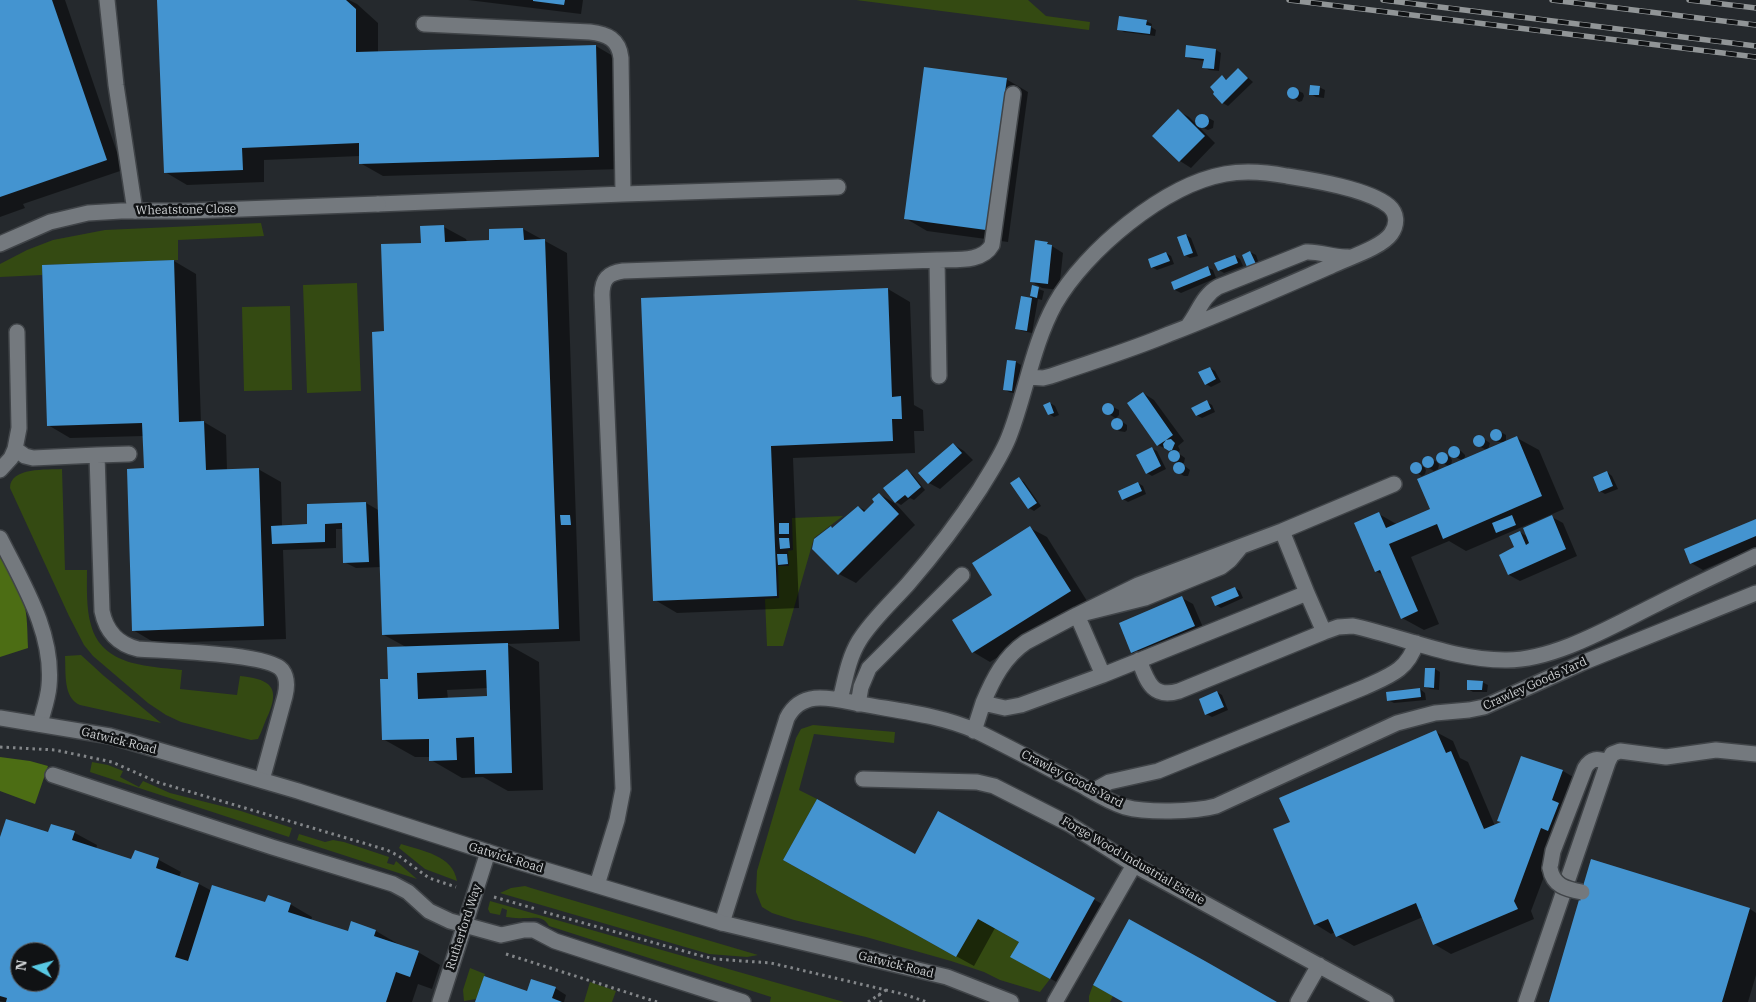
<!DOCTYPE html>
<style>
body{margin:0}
#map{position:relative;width:1756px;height:1002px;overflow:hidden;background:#25292d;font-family:"IBM Plex Serif",serif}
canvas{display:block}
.north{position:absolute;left:10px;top:942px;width:50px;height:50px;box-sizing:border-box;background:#101214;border:1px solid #5d5f61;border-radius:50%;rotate:277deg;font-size:14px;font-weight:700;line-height:20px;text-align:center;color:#d0d3d5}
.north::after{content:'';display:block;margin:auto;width:18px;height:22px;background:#58c9e3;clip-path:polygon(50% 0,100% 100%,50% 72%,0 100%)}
</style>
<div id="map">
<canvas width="1756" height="1002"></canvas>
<div class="north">N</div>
</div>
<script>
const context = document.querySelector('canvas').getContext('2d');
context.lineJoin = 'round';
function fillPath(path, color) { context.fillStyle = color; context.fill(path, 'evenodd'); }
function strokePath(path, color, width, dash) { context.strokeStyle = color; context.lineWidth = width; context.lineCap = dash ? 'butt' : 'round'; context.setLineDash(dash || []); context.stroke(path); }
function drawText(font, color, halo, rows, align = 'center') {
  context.font = font + ' "IBM Plex Serif",serif'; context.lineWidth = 5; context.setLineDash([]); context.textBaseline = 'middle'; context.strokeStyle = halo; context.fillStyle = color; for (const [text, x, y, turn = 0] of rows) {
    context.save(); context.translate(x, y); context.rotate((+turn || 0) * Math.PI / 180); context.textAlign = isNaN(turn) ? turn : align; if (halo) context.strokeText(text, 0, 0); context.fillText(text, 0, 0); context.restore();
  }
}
const green = new Path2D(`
 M856,0H1028L1046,16L1090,22L1089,30Z
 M261,223L264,236L178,240V260L42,265V275L0,277V264L27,250L53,240L105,230Z
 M357,283L361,391L307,393L303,285Z
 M290,306L292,390L244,391L242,307Z
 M62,469L65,570H87C87,587 86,608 91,625C102,666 147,666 182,670L180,689L237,695L240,676C266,679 281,684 269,713C265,721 262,731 258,739L251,740L181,722L166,715L148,703L93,656L84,645L69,616L10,488C10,467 47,470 62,469Z
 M843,516L814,538L783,646H767L765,599L779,598L778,566H789L788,551L793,550L792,518Z
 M81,655L104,676L161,723L80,705C63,698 66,673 65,656Z
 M813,725L895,732L894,743L814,734L799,790L817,799L783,860L956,957L978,919L1019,942L1011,957L1050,979L1040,992L1000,980L984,972L951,961L866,937L794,920L772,913L762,907L756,892L757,871L796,738L801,729Z
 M92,762L108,765L123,771L120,777L139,787L143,781L170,793L241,811L292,828L289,837L90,772Z
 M299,834L325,842L333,840L344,842L389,857L387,863L394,865L396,861L417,879L297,840Z
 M401,844C422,851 453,855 457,881L425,869L399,848Z
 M525,886L531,888L758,955L747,957L709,954L500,893L511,888Z
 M490,901L844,1002H770L771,997L549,926C543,915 534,918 523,918C517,919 511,917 506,917L507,910L502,908L500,915L490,913L488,909Z
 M470,968L485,974L476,999L464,1001L463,990Z
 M590,982L616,991L612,1002H584Z
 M1093,985L1113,996L1110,1002H1089V996Z`);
const forest = new Path2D(`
 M0,557C8,571 18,585 23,600C28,615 27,632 28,648L0,657Z
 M0,757L30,761L48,766L35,804L0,791Z`);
const shadow = new Path2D(`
 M0,0H65L123,170L23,204L25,208L0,217Z
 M158,0H349L357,4L378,23V53L596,46L618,59L621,169L383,176L360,163V156L264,160V182L187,185L165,172Z
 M468,0H583L581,14Z
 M1146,21L1152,24L1151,27L1156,30L1155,36L1124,32L1118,29Z
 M1187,47L1216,50L1221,53L1219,71L1209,70L1204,67L1205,61L1191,59L1186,56Z
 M1238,69L1253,82L1228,106L1223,103L1222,77L1228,80Z
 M1006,79L1028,92L1008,242L927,231L905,218Z
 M1319,87L1325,90L1324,98L1316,97L1311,94Z
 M1292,88L1303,93L1304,96L1302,101L1299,102L1288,94L1289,90Z
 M1178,111L1189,117L1195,123L1199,116L1203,115L1214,121L1213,128L1208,130L1198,126L1215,143L1191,168L1180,161L1154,136Z
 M422,227H444L466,239L467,242L490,241V230L523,229L567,253L580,641L507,644L539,662L543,790L508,791L483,777L462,778L431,760V757H415L383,739L389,680L406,647L384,635L381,567L356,568L344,562L343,529H336V548L283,550L286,639L155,643L133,630L145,469L144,436L70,438L48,425L174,261L196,274L201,423L204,422L226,435L227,470L258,469L281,482L282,526L309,525L366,503L380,511L385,332L422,244ZM488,688V697L448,699L447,690Z
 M1186,235L1191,238L1198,256L1190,258L1185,255Z
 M1047,243L1063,253L1059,290L1042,288L1031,281Z
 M1250,252L1256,255L1260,267L1253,269L1248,266Z
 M1166,253L1171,256L1174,264L1157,270L1152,267Z
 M1235,256L1240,259L1243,266L1224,273L1219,270Z
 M1207,267L1213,270L1216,278L1181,293L1175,290L1172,282Z
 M1033,287L1044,291L1042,300L1038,299L1032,333L1022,331L1017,328L1030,299Z
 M888,289L910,302L914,405L923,410L924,431H914L915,453L793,458L799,608L677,613L655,600Z
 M1008,361L1016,362L1021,365L1017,394L1009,392L1004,389Z
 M1210,368L1215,371L1221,382L1211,387L1206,384Z
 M1143,393L1154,400L1184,441L1178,446L1180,450L1178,453L1185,458L1184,463L1182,464L1190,470L1188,476H1184L1175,471V468L1178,464L1172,460L1170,456L1172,452L1158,445Z
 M1207,402L1212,405L1215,412L1202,418L1196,415Z
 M1050,403L1055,406L1059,415L1054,417L1049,414Z
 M1107,404L1119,410V415L1116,418L1127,425V430L1125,432L1119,431L1112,425V421L1115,418L1103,410V407Z
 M1494,430H1497L1506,435V440L1504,442H1498L1493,439L1491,434Z
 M1479,436L1490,443L1488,450L1517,438L1539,450L1564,509L1466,551L1449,541L1411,557L1439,624L1424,630L1402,618L1383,575L1376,571L1379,514L1398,525L1432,510L1450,467L1439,461L1437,457L1438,454L1441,453L1450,457L1452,460L1451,466L1487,450L1476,445L1475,440Z
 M953,444L964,451L973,460L940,489L929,483Z
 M1151,448L1157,451L1166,469L1152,476L1147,473Z
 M1453,448L1461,451L1465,455V457L1462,460L1450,455V452Z
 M1426,458L1431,459L1437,462L1439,465L1438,469L1434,471L1425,466L1424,464Z
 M1414,463L1424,467L1426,470L1425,474L1422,476L1413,471L1411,469Z
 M907,471L912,474L925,490L914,500L910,498L901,505L896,502L885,489Z
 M1607,472L1612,476L1618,489L1605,494L1600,491Z
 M1019,479L1024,482L1041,506L1034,511L1029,508Z
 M1138,483L1143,486L1146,494L1128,502L1123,499Z
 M879,494L896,504L915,525L856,583L839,574L833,529L859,507L866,511L876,502Z
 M1552,517L1563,523L1577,556L1520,581L1509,575L1520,532L1529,538Z
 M1756,520V547L1703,570L1691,563Z
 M1030,528L1047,537L1087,601L990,662L973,652L994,595Z
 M1235,588L1240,591L1243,598L1221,608L1216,605Z
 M1182,598L1193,604L1205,632L1144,659L1132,652Z
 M1435,669L1440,672L1439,690L1430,689L1425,686Z
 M1482,682L1488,685L1487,692H1473L1468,689Z
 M1420,689L1425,693L1426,700L1394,703L1388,700Z
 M1217,692L1222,695L1228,710L1212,717L1206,714Z
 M1436,732L1453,741L1460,758L1468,762L1495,826L1503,822L1522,757L1563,771L1580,781L1531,911L1534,919L1451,954L1434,944L1423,917L1354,946L1337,936L1335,932L1331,934L1315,924L1291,823Z
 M939,813L1111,909L1067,988L1012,957L1021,942L995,928L974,966L806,873L915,855Z
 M51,825L75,833L97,845L96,849L132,860L135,851L159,860L181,872L179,877L199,884L212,891L266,904H290L312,917L311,921L349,933L376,931L398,944L397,945L418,952L440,965L432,989L418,984L412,1002H4L0,1001V841L49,834ZM20,952H50V982H20Z
 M1592,861L1750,909L1756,913V975L1748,1002H1550Z
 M555,988L566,995L564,1002H477Z`);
const building = new Path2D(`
 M0,0H52L107,160L0,197Z
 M157,0H346L356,9V52L596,45L599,157L359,164V143L242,148L243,170L164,173Z
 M533,0H565L564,5L533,1Z
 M1119,16L1147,20L1146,25L1151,26L1150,34L1117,30Z
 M1186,45L1216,49L1214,69L1202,68L1204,59L1185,57Z
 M924,67L1007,78L986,230L904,219Z
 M1238,68L1248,78L1222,104L1213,94L1214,92L1210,87L1222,75L1226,80Z
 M1310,85L1320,86L1319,95H1309Z
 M1287 93a6 6 0 1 1 12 0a6 6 0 1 1-12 0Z
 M1178,109L1205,136L1179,162L1152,136Z
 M1195 121a7 7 0 1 1 14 0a7 7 0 1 1-14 0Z
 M444,225L445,242L489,240V229L523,228L524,240L545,239L559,629L382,635L372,332L384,331L381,244L421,243L420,226Z
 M1186,234L1193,253L1184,256L1177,237Z
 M1035,240L1048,242L1047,244L1052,245L1048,284L1030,282Z
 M1250,251L1256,264L1247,267L1242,255Z
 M1166,252L1170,261L1151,268L1148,259Z
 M1235,255L1238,263L1218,271L1214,263Z
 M174,260L179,422L204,421L206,470L259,468L264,626L132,631L127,469L144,468L142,423L47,426L42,265Z
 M1208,266L1211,275L1174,290L1171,282Z
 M1032,285L1039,287L1037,298L1030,296Z
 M888,288L892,397L901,396L902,419H892L893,441L771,446L777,596L653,601L641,298Z
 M1021,296L1032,298L1027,331L1015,329Z
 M1007,360L1016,361L1012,391L1003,390Z
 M1210,367L1216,379L1205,385L1198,372Z
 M1143,392L1173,435L1166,440L1171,439L1175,443L1172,450L1169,451L1164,448L1163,444L1166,440L1157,446L1127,403Z
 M1207,400L1211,409L1196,416L1191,408Z
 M1050,402L1054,413L1048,415L1043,405Z
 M1102 409a6 6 0 1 1 12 0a6 6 0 1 1-12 0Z
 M1111 424a6 6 0 1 1 12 0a6 6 0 1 1-12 0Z
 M1490 435a6 6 0 1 1 12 0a6 6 0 1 1-12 0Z
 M1473 441a6 6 0 1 1 12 0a6 6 0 1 1-12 0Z
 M1517,436L1542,496L1443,539L1437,524L1389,544L1418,611L1401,619L1380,570L1375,572L1354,523L1379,512L1386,528L1430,509L1417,479Z
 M953,443L962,453L928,484L918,473Z
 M1448 452a6 6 0 1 1 12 0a6 6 0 1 1-12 0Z
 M1152,447L1161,466L1146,474L1136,455Z
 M1168 456a6 6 0 1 1 12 0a6 6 0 1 1-12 0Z
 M1436 458a6 6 0 1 1 12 0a6 6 0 1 1-12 0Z
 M1422 462a6 6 0 1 1 12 0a6 6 0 1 1-12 0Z
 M1173 468a6 6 0 1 1 12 0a6 6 0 1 1-12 0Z
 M1410 468a6 6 0 1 1 12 0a6 6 0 1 1-12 0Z
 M907,469L921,487L908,498L905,495L895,503L883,488Z
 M1607,471L1613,486L1599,492L1593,477Z
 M1019,477L1037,503L1028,509L1010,483Z
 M1138,482L1142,491L1122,500L1118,491Z
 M879,493L899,514L838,575L812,549L814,539L831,526L832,528L858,506L864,512L874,502L872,499Z
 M366,502L369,562L343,563L342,523L325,524V542L272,544L271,526L307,524V504Z
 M560,515H570L571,525H561Z
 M1512,515L1516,525L1496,533L1492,523Z
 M1552,515L1566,549L1508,575L1499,555L1514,547L1509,536L1520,531L1526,545L1529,543L1523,528Z
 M1756,519V536L1690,564L1684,549Z
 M779,523H789V534H779Z
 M1030,526L1071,591L972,653L952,620L992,595L972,563Z
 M779,538H789L790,548L780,549Z
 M777,554H787L788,564L778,565Z
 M1235,587L1239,596L1215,606L1211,597Z
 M1182,596L1195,626L1131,653L1119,623Z
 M508,643L512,773L475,774L474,737L456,738L457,760L429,761V739L382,740L380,679H388L387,647ZM486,670L487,696L418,699L417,673Z
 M1425,668H1435L1434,688L1424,687Z
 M1467,680L1483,681L1482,690H1467Z
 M1420,688L1421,697L1387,701L1386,692Z
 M1217,691L1224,707L1205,715L1199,699Z
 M1436,730L1446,753L1451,751L1484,829L1501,822L1497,821L1521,756L1563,770L1552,800L1559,803L1548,831L1541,828L1514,901L1518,909L1433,945L1416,903L1336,937L1328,919L1314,925L1273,829L1290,822L1279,798Z
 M817,799L915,854L938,811L1095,898L1050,979L1010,957L1019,942L978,919L956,957L783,860Z
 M6,819L48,832L51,824L75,831L72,840L131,859L135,850L159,858L156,868L199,883L175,957L188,961L212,885L265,902L268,895L291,903L288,912L348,931L351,921L376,930L374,936L419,951L410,977L396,972L386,1002H6L7,998L0,996V837ZM20,952H50V982H20Z
 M1591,859L1750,908L1722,1002H1549Z
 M1129,919L1205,961L1277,1002H1123L1093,985Z
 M484,976L527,991L531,979L556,987L552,998L562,1002H475Z`);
const path = new Path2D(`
 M0,747L55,750L112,762L157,782L387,850L399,856L429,878L456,887
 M494,897L536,909
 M544,912L698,955L715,959L771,963L903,994L927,1002
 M506,954L657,1002
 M879,994L881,1002
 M868,1002L886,990`);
const service = new Path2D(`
 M107,0L116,85L135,211
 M424,24L590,32C607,34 619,39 621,58L623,194
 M378,204L623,194L838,187
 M937,260L939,376
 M1187,327C1198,314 1202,296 1218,287L1306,252C1320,251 1333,258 1348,257
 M17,332L19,428L15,449L25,456L33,458L97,455L102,611C106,631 117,644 138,649C163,651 268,653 282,670C288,678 287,688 285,696L262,780
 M97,455L129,454
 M0,470L11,458L15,449
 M1324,632L1338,627L1353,626C1404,637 1453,660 1505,660C1554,661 1614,625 1657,604C1690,587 1723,572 1756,556
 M1139,660C1147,681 1152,699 1179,691L1324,632L1307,593
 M1103,675L1307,593L1282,531
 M840,700C845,681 848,659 859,641C872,620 892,602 908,584C934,554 958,523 980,489C990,472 1003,454 1010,434C1026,392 1033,344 1055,304C1085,251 1164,185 1225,174C1246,170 1266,172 1287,176C1313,180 1369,189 1389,206C1397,213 1398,224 1391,234C1381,248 1347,258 1331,266C1278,289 1224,313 1169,334C1131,350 1091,362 1051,376L1043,378L1029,377
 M983,703C993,679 1004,657 1026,642L1077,615L1145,598L1221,567L1230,560L1240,548
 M858,704L861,687L869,668L962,575
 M974,731L983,703L1005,708L1021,705L1103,675L1077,615L1138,585L1282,531L1394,484
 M53,775L272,847L393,884L408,892L429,911L450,921L501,935L524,930H534L555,941L743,1002
 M863,779L977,782L994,786L1069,824L1134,865L1386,1002
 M1093,791L1109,782L1158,771L1365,687C1389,676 1408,670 1416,643
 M1550,868L1553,851L1585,768C1591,758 1597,758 1608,762
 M597,885L617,820L623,789L602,295C602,279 608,273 623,271L937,260C955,259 982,263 992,245L1013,94
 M722,923L787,718C802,688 834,699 861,704C899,711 940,715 976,731C1011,748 1046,767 1081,785C1095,793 1109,802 1125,807C1147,813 1194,812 1216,806L1397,723L1435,713L1469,710L1484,707L1582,663L1756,593
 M1055,1002L1134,865
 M1298,1002L1319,965
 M1526,1002L1608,762L1612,754L1620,751L1666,757L1716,750L1756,754`);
const minor = new Path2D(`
 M0,244L50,222L88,213L121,211H188L378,204
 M0,538C23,584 54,633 49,686C48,699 43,712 40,724
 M440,1002L488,852`);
const tertiary = new Path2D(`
 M0,718L110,736L298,791L519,862L722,923L947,977L1011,1002`);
const rail = new Path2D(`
 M1289,0L1756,57
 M1383,0L1756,46
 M1552,0L1756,25
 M1689,0L1756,8`);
const serviceBridge = new Path2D(`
 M1550,868C1553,886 1566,889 1582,892`);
const streetNames = [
 ["Wheatstone Close",186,210,-1],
 ["Crawley Goods Yard",1535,684,-24],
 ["Gatwick Road",119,741,14],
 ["Crawley Goods Yard",1072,779,27],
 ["Gatwick Road",506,858,17],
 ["Forge Wood Industrial Estate",1133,861,30],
 ["Rutherford Way",464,927,-72],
 ["Gatwick Road",896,965,14]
];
fillPath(green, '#344a12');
fillPath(forest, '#4c6d14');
fillPath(shadow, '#0007');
fillPath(building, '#4494d0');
strokePath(service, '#404448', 18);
strokePath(minor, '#404448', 18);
strokePath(tertiary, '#404448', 18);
strokePath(path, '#838689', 3, [2.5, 4]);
strokePath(service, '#74797e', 15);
strokePath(minor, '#74797e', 15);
strokePath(tertiary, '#74797e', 15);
strokePath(rail, '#919597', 5.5);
strokePath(rail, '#101214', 4, [11]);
strokePath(serviceBridge, '#404448', 18, []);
strokePath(serviceBridge, '#74797e', 15);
drawText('12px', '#d0d3d5', '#101214', streetNames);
</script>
